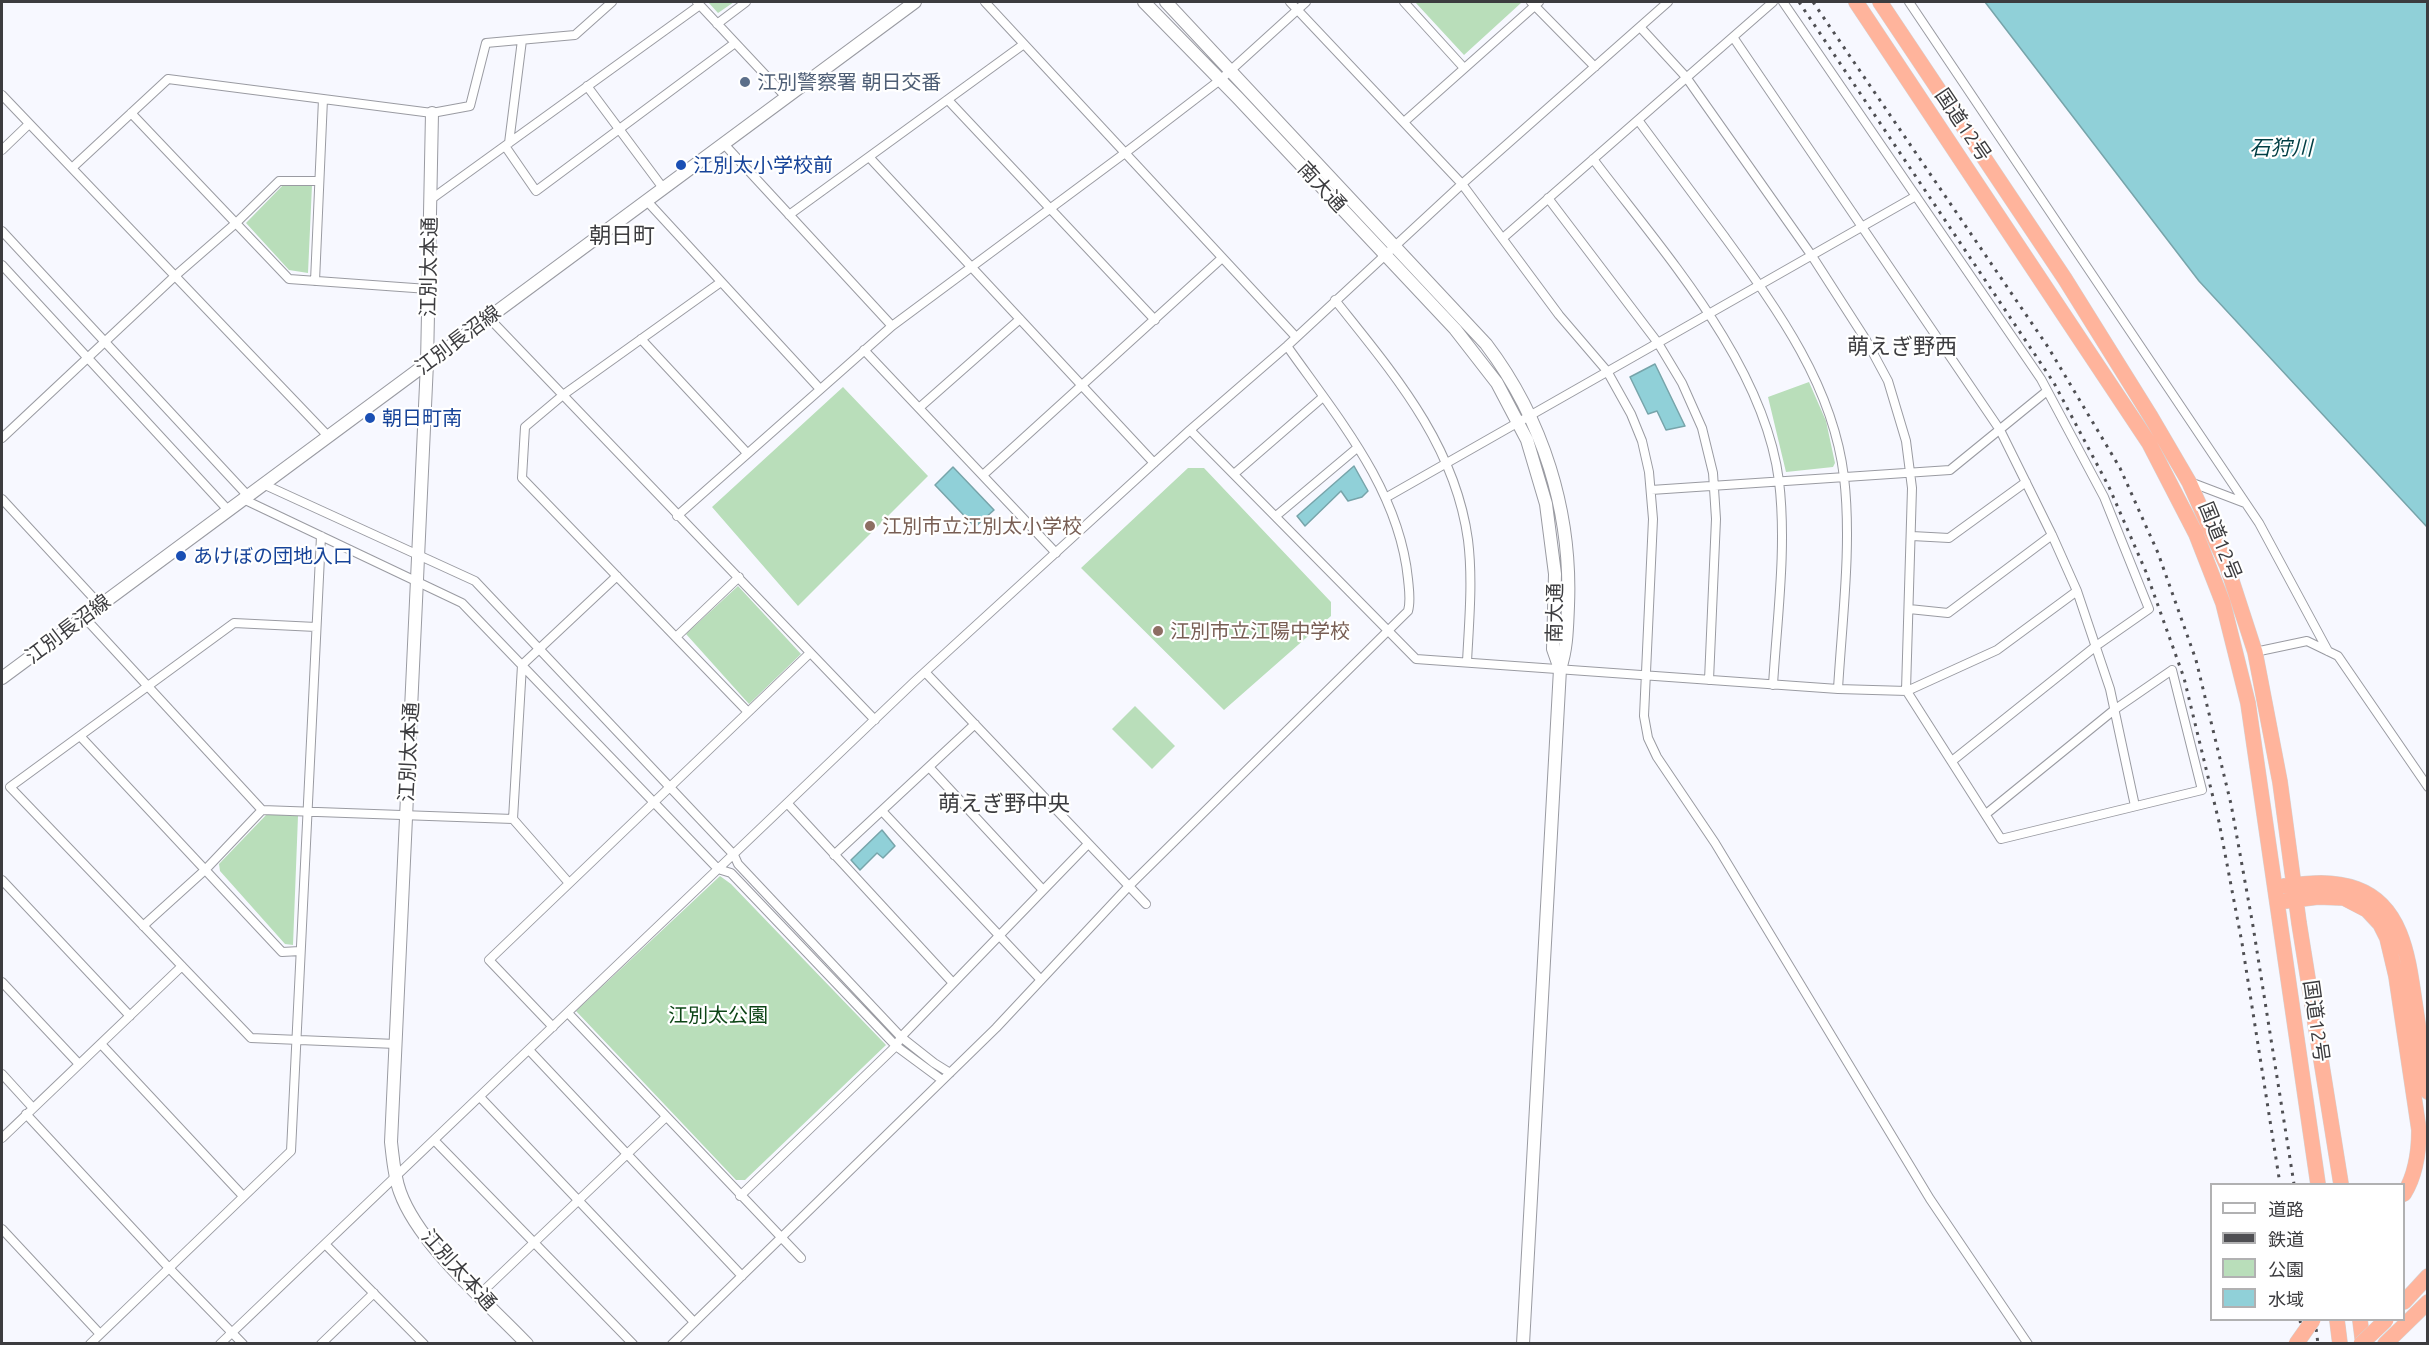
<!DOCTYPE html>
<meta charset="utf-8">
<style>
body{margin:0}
#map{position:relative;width:2429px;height:1345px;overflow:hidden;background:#f7f8ff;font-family:Ubuntu,"Noto Sans JP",sans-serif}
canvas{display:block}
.frame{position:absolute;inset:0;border:3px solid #3c3c3f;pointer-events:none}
.legend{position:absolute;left:2210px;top:1183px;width:195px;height:138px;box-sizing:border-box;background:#fff;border:2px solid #b1b1b2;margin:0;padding:8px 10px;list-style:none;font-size:18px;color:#3c3c3f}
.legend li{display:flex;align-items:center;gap:12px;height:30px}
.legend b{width:30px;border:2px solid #b1b1b2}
</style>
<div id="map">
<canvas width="2429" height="1345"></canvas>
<div class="frame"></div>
<ul class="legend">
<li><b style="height:8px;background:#fff"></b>道路</li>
<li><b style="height:8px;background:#4f4f53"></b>鉄道</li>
<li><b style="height:16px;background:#b9deba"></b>公園</li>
<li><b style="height:16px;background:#90d0d8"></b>水域</li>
</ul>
</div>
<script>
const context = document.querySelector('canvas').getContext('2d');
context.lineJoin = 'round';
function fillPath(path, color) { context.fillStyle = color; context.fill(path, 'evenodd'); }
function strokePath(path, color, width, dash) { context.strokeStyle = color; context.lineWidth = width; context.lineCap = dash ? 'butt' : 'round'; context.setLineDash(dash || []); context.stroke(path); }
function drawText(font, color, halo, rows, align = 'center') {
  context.font = font + ' Ubuntu,"Noto Sans JP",sans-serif'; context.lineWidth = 4.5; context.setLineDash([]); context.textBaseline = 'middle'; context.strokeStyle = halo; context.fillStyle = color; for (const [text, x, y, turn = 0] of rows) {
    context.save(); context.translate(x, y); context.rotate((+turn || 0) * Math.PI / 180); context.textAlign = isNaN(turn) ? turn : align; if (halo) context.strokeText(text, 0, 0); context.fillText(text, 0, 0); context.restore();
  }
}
const green = new Path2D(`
 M708,2H734L718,13Z
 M1415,2H1520L1521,3L1464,55Z
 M284,184L312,185L308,273L289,270L246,223Z
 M1809,382L1826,421L1835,463L1833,467L1786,472L1768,397Z
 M843,387L928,476L798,606L712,507Z
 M1188,468H1204L1331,602V616L1224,710L1081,568Z
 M738,586L801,654L749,704L686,634Z
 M1135,706L1175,746L1152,769L1112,729Z
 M267,814L298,816L293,945L285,944L220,871L219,864Z
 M720,876L731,884L886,1045L745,1180H736L576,1011Z`);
const water = new Path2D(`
 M1985,2H2427V527L2199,281Z
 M1655,364L1685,426L1666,430L1657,411L1648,414L1630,377Z
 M1354,466L1368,491L1362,497L1348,501L1341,491L1305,526L1297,516Z
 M953,467L994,510L975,527L935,485Z
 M882,830L895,846L883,858L877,853L860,870L851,860Z`);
const street = new Path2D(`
 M697,2L786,97
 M985,2L1296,337
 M1290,2L1462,184L1559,315L1607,371L1631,414L1642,441L1649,472L1653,519L1644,716L1648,738L1657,757L1715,843L1930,1199L2028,1344
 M1404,2L1464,68
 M1531,2L1595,67
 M1783,2L2041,379L2104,497L2149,609L2096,646L1952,761
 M1909,2L2259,523L2328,651
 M717,24L746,2
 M1640,27L1686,77L1812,256L1866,340L1888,381L1906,441L1912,488L1906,690L2001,839L2202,790L2172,670L2114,710L1986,814
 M1733,37L2000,430L2052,535L2077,591L2110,689L2135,806
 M587,86L663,188
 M2,95L328,436
 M948,100L1155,320
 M131,113L289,279L428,289
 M1638,120C1666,158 1695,197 1724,236C1777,309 1833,385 1844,477C1852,544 1842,621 1838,689
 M1404,122L1539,2
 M509,143L522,40
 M723,143L892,326
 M505,146L536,191L735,43
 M2,150L29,124
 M869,157L1154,463
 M1593,159C1663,252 1764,363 1779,481C1787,547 1777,619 1773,685
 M72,168L168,79L432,113L470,106L486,43L575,35L612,2
 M1548,198L1658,343L1682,383L1702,428L1713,473L1716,519L1709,680
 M430,200L700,5
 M646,200L820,389
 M789,215L1024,44
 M2,231L248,496
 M1503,238L1773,2
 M2,265L228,510
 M315,281L323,99
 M721,282L563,395L525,427L522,478L748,712
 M1335,300C1393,373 1455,444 1468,540C1473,580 1469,622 1467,662
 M488,317L875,720
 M641,339L747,453
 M864,350L1056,553
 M919,408L1020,319
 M1190,430L1416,659L1838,689L1907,691L1997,650L2077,591
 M2,438L175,276L236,223L279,181H319
 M1234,474L1323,397
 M983,475L1222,258
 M2190,482L2245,503
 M263,484L475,581L734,855L738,864L901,1037L934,1063L950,1073
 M1651,490L1950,470L2047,391
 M1387,497L1916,196
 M2,499L100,605
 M243,499L462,603L718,869L731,873L896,1046L942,1080
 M677,516L892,326L1125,153L1220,80L1306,2
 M1276,516L1357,448
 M1912,536L1949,538L2026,482
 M1909,609L1948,613L2052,535
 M84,617L262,810L513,819
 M316,627L234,623L10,787L251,1038L396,1044
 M676,637L739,577
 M2255,652L2307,641L2338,656L2428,787
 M925,672L1146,904
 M80,736L282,952L300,951
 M929,767L1043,890
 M788,804L953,983
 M882,811L1041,980
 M834,855L975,724
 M2,880L130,1016
 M569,883L513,819L522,665L617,576
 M143,926L205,870L262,810
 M2,982L79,1064
 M568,1013L801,1258
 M553,1027L489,960L810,653
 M101,1044L243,1196
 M529,1050L742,1276
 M2,1074L33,1108
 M480,1097L694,1322
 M26,1114L169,1268L243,1344
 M2,1138L182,966
 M434,1140L633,1344
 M740,1196L896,1046L901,1037L1088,844
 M2,1229L100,1334
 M325,1244L424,1344
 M479,1295L666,1117
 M90,1344L291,1151L321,536
 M220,1344L914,682L1190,430L1287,346L1462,184L1668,2
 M321,1344L374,1293
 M672,1344L996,1028L1128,887L1408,611C1411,601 1409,590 1408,579C1399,489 1337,417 1287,346`);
const secondary = new Path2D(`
 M1144,2L1238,98L1455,329L1497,383L1527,440L1546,504L1555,574L1553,649L1560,669
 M1166,2L1486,344C1543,419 1572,512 1568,606C1567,628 1567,648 1560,669L1523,1344
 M432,113L427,363L391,1142C393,1159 394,1176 400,1192C419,1245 488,1303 527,1344
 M2,678L915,2`);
const highway = new Path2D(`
 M1856,2L2149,443L2196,534L2223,603L2248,703L2318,1184
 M1880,2L2065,279L2151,417L2189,482L2227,566L2255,652L2280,782L2299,923L2341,1184
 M2284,886C2309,883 2333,880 2357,889C2406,907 2409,967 2416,1010C2420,1037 2424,1065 2428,1092
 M2286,901L2318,897L2344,898L2367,910L2380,924L2387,938L2396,976L2419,1130C2419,1152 2416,1174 2404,1194
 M2404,1302L2428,1276
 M2337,1320L2340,1344
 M2360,1320L2363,1344
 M2385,1344L2428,1302`);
const rail = new Path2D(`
 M1799,2L2054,383L2109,487L2146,572L2184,678L2219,822L2242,943L2280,1184
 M1813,2L2048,347L2120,468L2158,553L2196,660L2231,804L2253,926L2294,1184
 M2300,1320L2304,1344
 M2315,1320L2318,1344`);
const highwayBridge = new Path2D(`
 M2296,1344L2313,1320
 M2361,1344L2386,1320`);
const markers = [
 [745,82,6,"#5c6f8a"],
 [681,165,6,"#1a4fb4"],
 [370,418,6,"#1a4fb4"],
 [870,526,6,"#8d6e63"],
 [181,556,6,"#1a4fb4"],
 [1158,631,6,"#8d6e63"]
];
const serviceNames = [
 ["江別警察署 朝日交番",757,82]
];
const streetNames = [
 ["国道12号",1963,125,56],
 ["南大通",1322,187,47],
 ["江別太本通",429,267,-89],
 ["江別長沼線",458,340,-37],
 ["国道12号",2220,541,68],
 ["南大通",1555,613,-89],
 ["江別長沼線",68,629,-37],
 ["江別太本通",409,752,-87],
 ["国道12号",2316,1021,82],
 ["江別太本通",459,1270,48]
];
const transitNames = [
 ["江別太小学校前",693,165],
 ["朝日町南",382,418],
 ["あけぼの団地入口",193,556]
];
const educationNames = [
 ["江別市立江別太小学校",882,526],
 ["江別市立江陽中学校",1170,631]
];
const parkNames = [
 ["江別太公園",718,1015]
];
const waterNames = [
 ["石狩川",2281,148]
];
const quarterNames = [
 ["朝日町",622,236],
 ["萌えぎ野西",1902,347],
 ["萌えぎ野中央",1004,804]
];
fillPath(green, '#b9deba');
fillPath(water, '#90d0d8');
strokePath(water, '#77a4aa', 1.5);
strokePath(street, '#9a9ba2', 10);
strokePath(secondary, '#9a9ba2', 14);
strokePath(highway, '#d4d4d5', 16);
strokePath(street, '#fff', 8);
strokePath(secondary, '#fff', 12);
strokePath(highway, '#ffb49c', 15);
strokePath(rail, '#4f4f53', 3, [3, 6]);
strokePath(highwayBridge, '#d4d4d5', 16, []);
strokePath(highwayBridge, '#ffb49c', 15);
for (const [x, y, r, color] of markers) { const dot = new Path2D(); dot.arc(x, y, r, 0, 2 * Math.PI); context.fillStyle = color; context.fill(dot); strokePath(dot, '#fff', 2); }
drawText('20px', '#4e5e75', '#fff', serviceNames, 'left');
drawText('20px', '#3c3c3f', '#fff', streetNames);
drawText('20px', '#164399', '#fff', transitNames, 'left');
drawText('20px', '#785e54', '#fff', educationNames, 'left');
drawText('20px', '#0d4516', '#fff', parkNames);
drawText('italic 21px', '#003e44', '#fff', waterNames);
drawText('22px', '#3c3c3f', '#fff', quarterNames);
</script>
